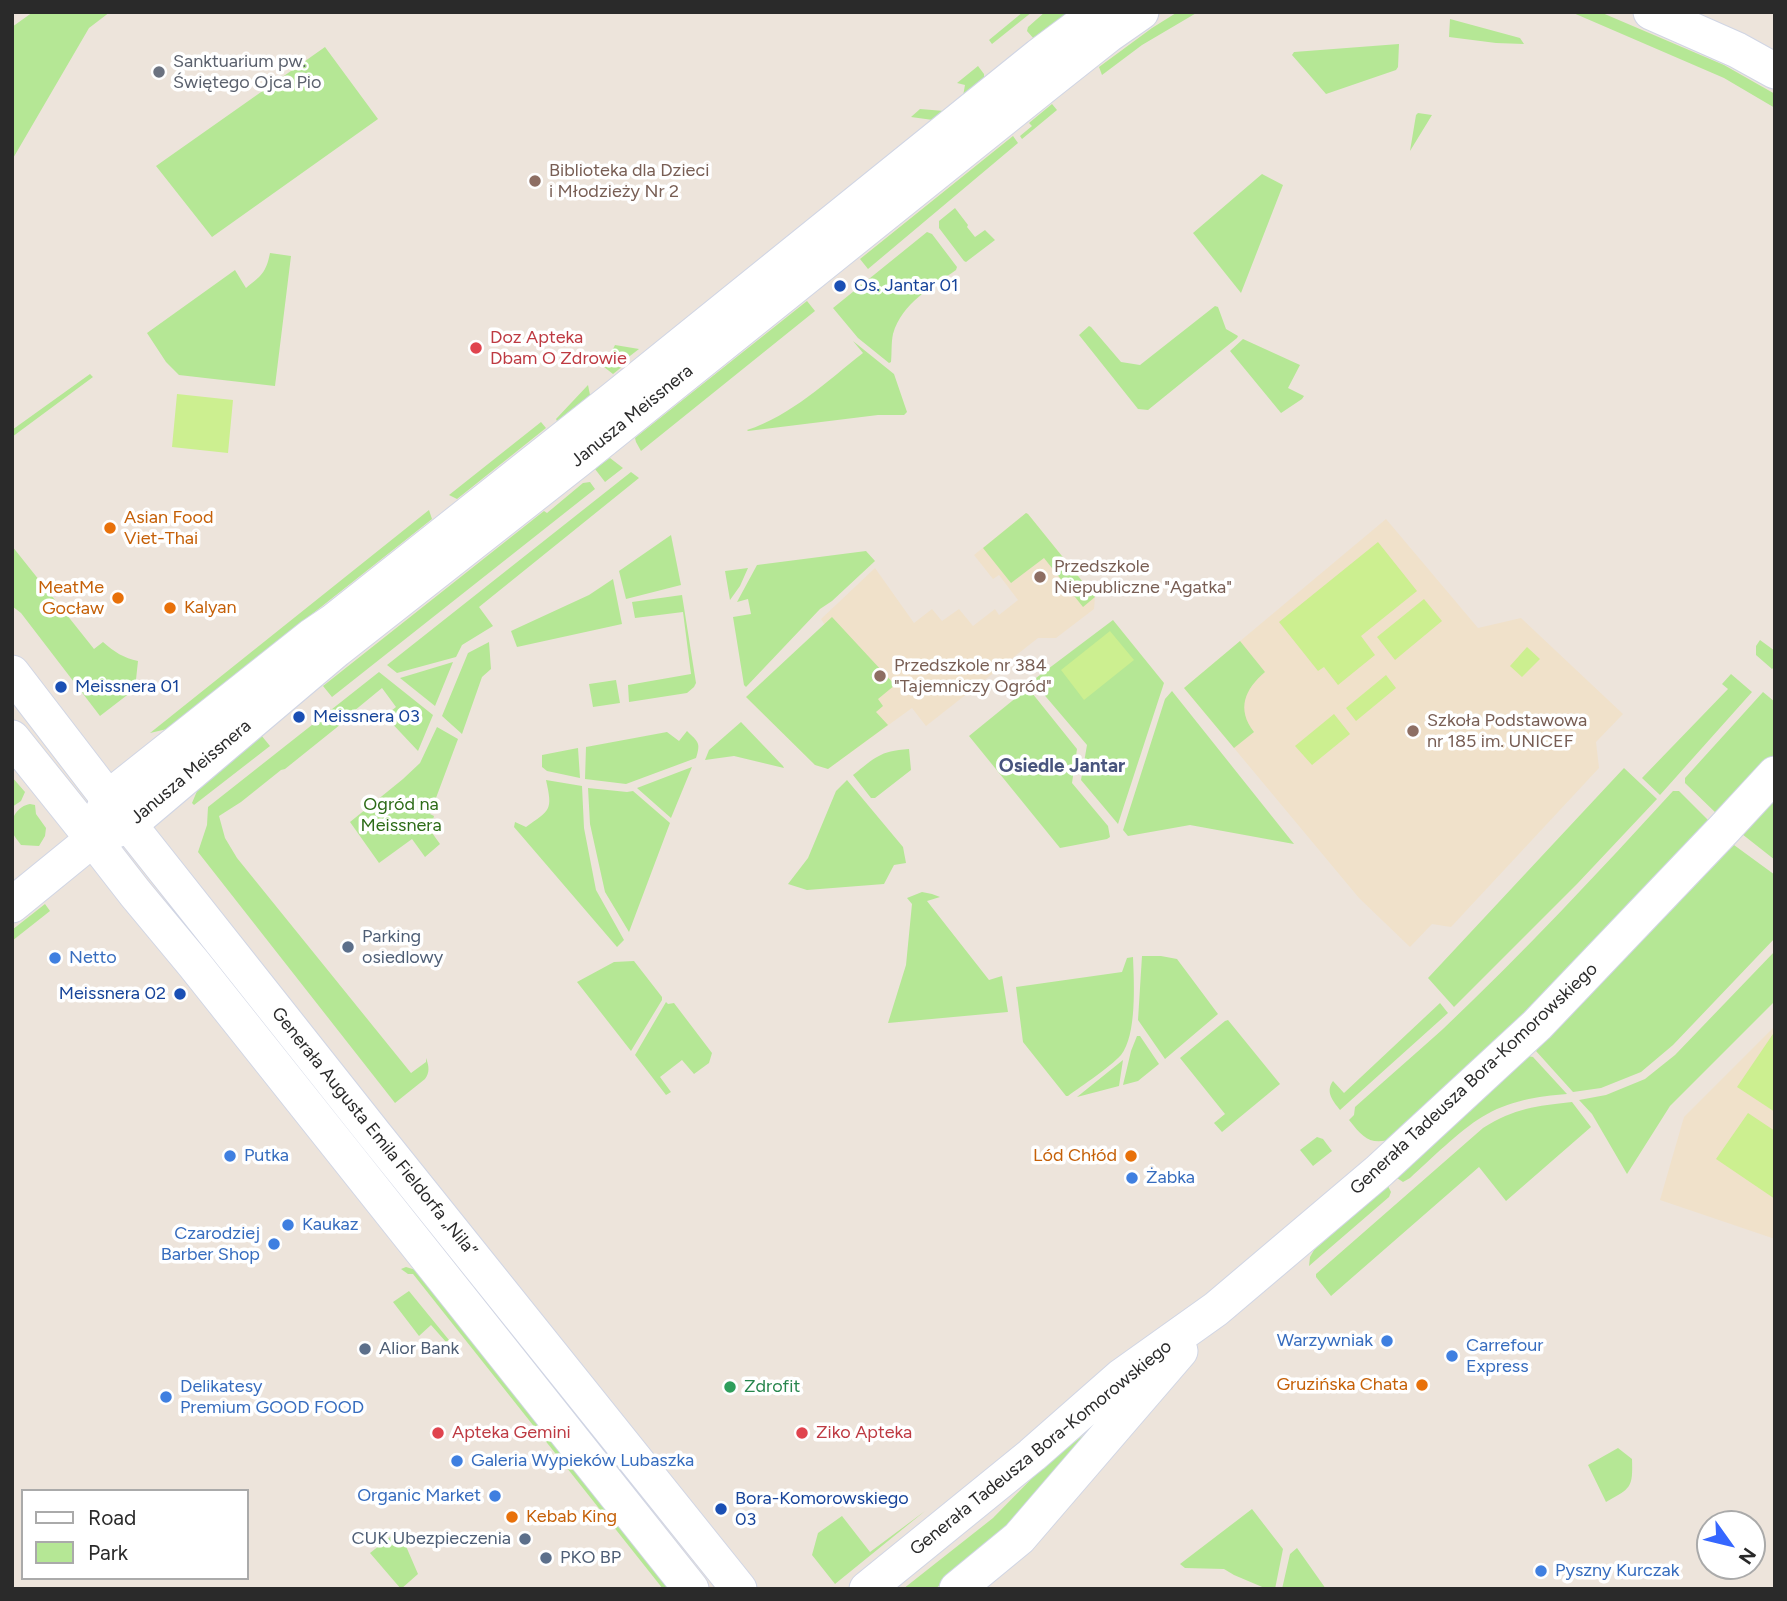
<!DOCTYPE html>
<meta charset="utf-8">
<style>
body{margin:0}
#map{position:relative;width:1787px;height:1601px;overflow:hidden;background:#ede4db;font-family:Figtree,sans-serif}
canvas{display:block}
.frame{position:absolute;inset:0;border:14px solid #2a2a2a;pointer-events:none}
.legend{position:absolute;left:21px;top:1489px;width:228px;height:91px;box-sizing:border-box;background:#fff;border:2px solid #aaa;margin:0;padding:9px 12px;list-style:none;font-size:21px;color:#2a2a2a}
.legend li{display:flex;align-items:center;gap:14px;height:35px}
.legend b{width:35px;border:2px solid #aaa}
.north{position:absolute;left:1696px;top:1510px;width:70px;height:70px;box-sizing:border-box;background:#fff;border:2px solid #aaa;border-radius:50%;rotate:124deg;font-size:19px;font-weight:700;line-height:28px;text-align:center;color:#2a2a2a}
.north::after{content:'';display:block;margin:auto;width:24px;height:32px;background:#3667ff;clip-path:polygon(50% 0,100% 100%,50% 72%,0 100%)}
</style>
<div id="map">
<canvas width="1787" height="1601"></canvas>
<div class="frame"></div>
<ul class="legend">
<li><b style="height:9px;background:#fff"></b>Road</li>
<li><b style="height:19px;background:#b5e795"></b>Park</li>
</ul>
<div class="north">N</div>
</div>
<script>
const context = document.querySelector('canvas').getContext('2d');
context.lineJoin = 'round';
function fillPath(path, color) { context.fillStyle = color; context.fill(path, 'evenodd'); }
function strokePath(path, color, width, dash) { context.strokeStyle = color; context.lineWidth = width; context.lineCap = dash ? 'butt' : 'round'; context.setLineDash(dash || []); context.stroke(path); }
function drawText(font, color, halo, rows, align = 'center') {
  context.font = font + ' Figtree,sans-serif'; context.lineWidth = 7; context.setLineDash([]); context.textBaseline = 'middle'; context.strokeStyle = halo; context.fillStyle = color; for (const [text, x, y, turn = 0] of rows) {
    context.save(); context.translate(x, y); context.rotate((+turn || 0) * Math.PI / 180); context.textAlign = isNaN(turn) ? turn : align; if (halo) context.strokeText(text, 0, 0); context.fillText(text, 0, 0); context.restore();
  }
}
const education = new Path2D(`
 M1026,513L1028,514L1095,597L1094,609L1056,638H1038L926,726L912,708L828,769L815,765L746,697L825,625L821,619L875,568L914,623L932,609L942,621L959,609L973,626L995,609L999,615L1018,600L999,575L993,579L974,555Z
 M1386,519L1478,628L1521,618L1623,714L1596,742L1599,768L1451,927L1432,924L1410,947L1359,898L1184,688Z
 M1775,1026V1239L1660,1200L1684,1117Z`);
const green = new Path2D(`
 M33,12H110L89,28L12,160V27Z
 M1023,12H1032L992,44L989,40Z
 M1045,12L1067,13L1034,39L1027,31L1028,27Z
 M1198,12L1142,45L1102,75L1099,67L1152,28L1176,13Z
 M1571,12H1600L1724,65L1775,94V108L1724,78Z
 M1450,19L1520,38L1524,44L1496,43L1449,37Z
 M1399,44L1398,67L1396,70L1326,94L1292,55L1294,52Z
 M325,47L378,119L212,237L156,166Z
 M978,66L984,74V79L963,96L965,85L957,83Z
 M1052,104L1057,110L1022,139L1020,136L1032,126L1029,123Z
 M920,109L944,111L933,120L911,117Z
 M1418,113L1432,115L1410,151L1416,115Z
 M1013,136L1018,143L868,269L860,259Z
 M1262,174L1283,185L1241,293L1193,233Z
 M955,208L968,225L967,227L975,237L985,230L995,240L966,262L964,261L939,228V221Z
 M927,232L932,234L957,267L956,270C932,287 902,303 893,334C891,343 892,353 891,362L889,363L858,338L833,308Z
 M270,253L291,256L275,386L179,375L166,362L147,333L235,270L246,288C261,276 266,273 270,253Z
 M807,301L815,311L641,451L636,442L635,438Z
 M1215,306L1218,307L1226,329L1238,336L1237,338L1148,410L1138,409L1079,335L1089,326L1091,327L1121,362L1140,365Z
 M1243,339L1300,365L1288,388L1304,396L1302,399L1281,413L1230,351Z
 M853,341L894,374L907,412L904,415H878L748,431L747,430C791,416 827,381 863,353Z
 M615,345L639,349L626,359L628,362L613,374L604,367Z
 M90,374L93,377L12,437V430Z
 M588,385L590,395L557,421L556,419Z
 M541,422L546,428L457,499L449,495Z
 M610,458L623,468L605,482L595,469Z
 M631,472L639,478L479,607L493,626L462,645L456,657L397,673L387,665Z
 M590,482L595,489L332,697L323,686L544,511L547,513L583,483Z
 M429,510L432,519L167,729L150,733Z
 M1026,513L1028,514L1095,597L1083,607L1044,558L1011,583L983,548Z
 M671,535L681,585L626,599L619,571Z
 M12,546L94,649L103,642C114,652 124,658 138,661L135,689L100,716L21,613L12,606Z
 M866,551L875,561L832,601L820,609L746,687L744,685L733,617L751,614L748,599L737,602L757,565Z
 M748,568L740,586L730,600L725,571Z
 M613,579L622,624L517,647L511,631L589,595Z
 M682,595L696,683L694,687L687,693L629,702L628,685L691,674L683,612L635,618L632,602Z
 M832,617L895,685L878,699L883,706L876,712L888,725L828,769L815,765L746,697Z
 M1113,620L1164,683L1118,824L1081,780L1087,745L1035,684L1036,678Z
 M1760,640L1775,651V666L1772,669L1756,655V646Z
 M1240,641L1265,672C1245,689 1236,709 1254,732L1234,748L1184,688Z
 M489,642L491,669L482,677L462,734L442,716L468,653Z
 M453,662L435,706L400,678Z
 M379,672L433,715L418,751L385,716L396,707L382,688L354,711L351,716L285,769L281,770L241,802L219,816L225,838L237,858L411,1073L426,1062V1058C429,1066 430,1072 425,1079L395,1103L198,852L207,825L208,807Z
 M1731,674L1752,692L1660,795L1642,778L1728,689L1722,684Z
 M616,680L620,703L593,707L589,684Z
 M1028,688L1077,749L1072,783L1108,826L1110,837L1107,839L1060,848L969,736Z
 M1172,691L1294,844L1190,825L1128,836L1123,830L1165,699Z
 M1763,692L1775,702V755L1720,817L1685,783V778Z
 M741,722L783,766L784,768L734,756L705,760L709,750Z
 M437,727L458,739L430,814L434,816L430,830L440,844L425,857L412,839L379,863L350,822L403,779L420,763Z
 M687,731C698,742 701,742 696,758L626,784L585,779L586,747L667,732L679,741Z
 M261,735L270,746L194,805L192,803L200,784Z
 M578,748L580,778L547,771L542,767V755Z
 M909,749L911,770L875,798H871L853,775C875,758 879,751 909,749Z
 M692,767L671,818L637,788Z
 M1624,768L1657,799L1577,884L1454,1007L1428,978Z
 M12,777L25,792L21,801L12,807Z
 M546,780L582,786L584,828L596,890L624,940L617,947L514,827L515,822L526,827C550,810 553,811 546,780Z
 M847,780L903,847L906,863L894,865L884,884L807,890L788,884L808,858L836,791Z
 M588,788L627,792L633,791L670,823L629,932L605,892L590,824Z
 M1673,791H1679L1711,823L1637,905L1395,1138C1371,1146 1364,1139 1349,1120L1354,1115L1355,1107C1384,1081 1414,1055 1443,1029C1523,953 1599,872 1673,791Z
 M1775,799V860L1742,834Z
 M30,804L35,805L36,814L46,828L45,836L39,846L21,845C18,840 13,836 12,830C10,818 18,806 30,804Z
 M1734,845L1775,875V938L1673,1045L1641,1072L1601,1088L1573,1092L1536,1051L1539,1046L1639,944Z
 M922,892L932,894L940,897L927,901L989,980L1002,976L1008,1012L888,1023L906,965L912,904L907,898Z
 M45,904L50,911L12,941V930Z
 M1775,951V1001L1670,1106L1627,1174L1592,1114L1579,1100L1606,1095L1645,1079L1675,1055Z
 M1142,956H1161L1177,959L1218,1014L1165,1059L1138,1020Z
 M1133,957C1134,983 1137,1035 1121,1055C1109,1068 1083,1085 1068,1096H1066L1023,1042L1016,987L1122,972L1127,958Z
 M634,961L662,997V1000L631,1051L577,982L614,962Z
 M666,1002L668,1004L674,1003L712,1053L709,1063L694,1074L682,1060L660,1077L671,1092L666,1095L635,1055Z
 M1440,1003L1448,1013L1340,1110C1333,1101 1325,1092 1333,1081L1344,1093Z
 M1228,1020L1280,1084L1222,1132L1214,1123L1225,1114L1180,1058L1225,1021Z
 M1137,1036H1140L1159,1064L1138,1081L1123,1085L1131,1051Z
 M1528,1056L1533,1057L1567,1094C1538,1096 1508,1101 1482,1117C1459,1131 1431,1159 1410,1178L1403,1182L1397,1178Z
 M1123,1060L1119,1086L1077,1097Z
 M1572,1102L1591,1127L1506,1201L1479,1167L1331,1296L1316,1277V1274L1483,1128C1515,1108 1536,1106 1572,1102Z
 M1317,1137L1323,1139L1332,1151L1313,1166L1300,1150Z
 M1388,1186L1391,1192L1389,1197L1309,1266L1310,1257L1314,1250Z
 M406,1267L419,1271L672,1589H663L413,1274H408L401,1269Z
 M409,1291L449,1340L446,1342L431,1325L419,1336L393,1302Z
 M1090,1430L992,1543L935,1589H903L993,1518L1045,1465Z
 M1618,1448L1632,1459C1633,1488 1631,1488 1606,1502L1588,1465Z
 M1252,1509L1283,1549L1275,1589H1267L1234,1575L1224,1569L1185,1568L1180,1564Z
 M925,1511L835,1584L812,1555L818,1533L842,1516L870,1552Z
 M399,1530L418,1574L401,1589L370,1553Z
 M1297,1548L1326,1589H1282L1290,1554Z`);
const pitch = new Path2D(`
 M177,394L233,400L228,453L172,447Z
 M1378,542L1417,591L1361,636L1375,655L1338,685L1324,667L1318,671L1279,622Z
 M1424,599L1442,621L1395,660L1377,637Z
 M1110,631L1134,660L1084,700L1061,670Z
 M1527,647L1540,659L1522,677L1510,666Z
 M1386,675L1396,688L1356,721L1346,708Z
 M1334,714L1350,734L1312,765L1295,746Z
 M1775,1031V1112L1737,1087Z
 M1748,1113L1775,1131V1199L1716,1159Z`);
const secondary = new Path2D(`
 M1651,12L1737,50L1775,71
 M12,673L108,798L375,1135L739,1589
 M12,738L93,839L135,893L194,964L691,1589
 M93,839L108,798L312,636L334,621L614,399L1039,56L1098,12
 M12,905L93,839L129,825L336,650L579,459L1046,84L1108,35L1141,12
 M867,1589L1032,1455L1122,1376L1216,1309L1379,1171L1537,1025L1725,828L1775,774
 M957,1589L1019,1538L1180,1351`);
const markers = [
 [159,72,7,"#6b7280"],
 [535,181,7,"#8d6e63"],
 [840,286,7,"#1a4fb4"],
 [476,348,7,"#e0444e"],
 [110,528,7,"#e8710a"],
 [1040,577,7,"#8d6e63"],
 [118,598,7,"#e8710a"],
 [170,608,7,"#e8710a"],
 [880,676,7,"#8d6e63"],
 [61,687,7,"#1a4fb4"],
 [299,717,7,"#1a4fb4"],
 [1413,731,7,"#8d6e63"],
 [348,947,7,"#5c6f8a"],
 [55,958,7,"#3f7fe0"],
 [180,994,7,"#1a4fb4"],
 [230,1156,7,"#3f7fe0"],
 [1131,1156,7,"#e8710a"],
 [1132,1178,7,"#3f7fe0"],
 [288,1225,7,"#3f7fe0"],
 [274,1244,7,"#3f7fe0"],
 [1387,1341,7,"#3f7fe0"],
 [365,1349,7,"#5c6f8a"],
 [1452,1356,7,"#3f7fe0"],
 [1422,1385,7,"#e8710a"],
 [730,1387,7,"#2e9e5b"],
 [166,1397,7,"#3f7fe0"],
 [438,1433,7,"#e0444e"],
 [802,1433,7,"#e0444e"],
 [457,1461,7,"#3f7fe0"],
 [495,1496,7,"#3f7fe0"],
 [721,1509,7,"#1a4fb4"],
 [512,1517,7,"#e8710a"],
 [525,1539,7,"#5c6f8a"],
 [546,1558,7,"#5c6f8a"],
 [1541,1571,7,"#3f7fe0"]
];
const worshipNames = [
 ["Sanktuarium pw.",173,62],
 ["Świętego Ojca Pio",173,83]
];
const educationNames = [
 ["Biblioteka dla Dzieci",549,171],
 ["i Młodzieży Nr 2",549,192],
 ["Przedszkole",1054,567],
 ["Niepubliczne \"Agatka\"",1054,588],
 ["Przedszkole nr 384",894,666],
 ["\"Tajemniczy Ogród\"",894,687],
 ["Szkoła Podstawowa",1427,721],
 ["nr 185 im. UNICEF",1427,742]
];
const transitNames = [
 ["Os. Jantar 01",854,286],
 ["Meissnera 01",75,687],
 ["Meissnera 03",313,717],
 ["Meissnera 02",166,994,"right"],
 ["Bora-Komorowskiego",735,1499],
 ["03",735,1520]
];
const healthNames = [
 ["Doz Apteka",490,338],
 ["Dbam O Zdrowie",490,359],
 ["Apteka Gemini",452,1433],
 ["Ziko Apteka",816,1433]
];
const streetNames = [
 ["Janusza Meissnera",632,416,-39],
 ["Janusza Meissnera",191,772,-40],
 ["Generała Tadeusza Bora-Komorowskiego",1474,1079,-43],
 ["Generała Augusta Emila Fieldorfa „Nila”",374,1132,51],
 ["Generała Tadeusza Bora-Komorowskiego",1041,1448,-39]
];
const foodNames = [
 ["Asian Food",124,518],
 ["Viet-Thai",124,539],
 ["MeatMe",104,588,"right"],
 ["Gocław",104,609,"right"],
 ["Kalyan",184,608],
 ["Lód Chłód",1117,1156,"right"],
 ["Gruzińska Chata",1408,1385,"right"],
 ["Kebab King",526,1517]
];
const parkNames = [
 ["Ogród na",401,805],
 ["Meissnera",401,826]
];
const serviceNames = [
 ["Parking",362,937],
 ["osiedlowy",362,958],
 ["Alior Bank",379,1349],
 ["CUK Ubezpieczenia",511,1539,"right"],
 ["PKO BP",560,1558]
];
const shopNames = [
 ["Netto",69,958],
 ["Putka",244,1156],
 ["Żabka",1146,1178],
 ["Kaukaz",302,1225],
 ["Czarodziej",260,1234,"right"],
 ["Barber Shop",260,1255,"right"],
 ["Warzywniak",1373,1341,"right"],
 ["Carrefour",1466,1346],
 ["Express",1466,1367],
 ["Delikatesy",180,1387],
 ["Premium GOOD FOOD",180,1408],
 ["Galeria Wypieków Lubaszka",471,1461],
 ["Organic Market",481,1496,"right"],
 ["Pyszny Kurczak",1555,1571]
];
const leisureNames = [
 ["Zdrofit",744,1387]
];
const neighbourhoodNames = [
 ["Osiedle Jantar",1062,766]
];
fillPath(education, '#f0e1ca');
fillPath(green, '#b5e795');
fillPath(pitch, '#ccef90');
strokePath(secondary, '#d0d5e4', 37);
strokePath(secondary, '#fff', 35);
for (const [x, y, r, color] of markers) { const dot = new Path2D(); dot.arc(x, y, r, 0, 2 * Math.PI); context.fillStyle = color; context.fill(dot); strokePath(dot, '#fff', 2.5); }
drawText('18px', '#5b616d', '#fff', worshipNames, 'left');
drawText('18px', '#785e54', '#fff', educationNames, 'left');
drawText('18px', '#164399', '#fff', transitNames, 'left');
drawText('18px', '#be3a42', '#fff', healthNames, 'left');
drawText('18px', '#2a2a2a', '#fff', streetNames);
drawText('18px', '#c56008', '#fff', foodNames, 'left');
drawText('18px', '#2c6b16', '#fff', parkNames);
drawText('18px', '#4e5e75', '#fff', serviceNames, 'left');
drawText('18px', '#366cbe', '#fff', shopNames, 'left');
drawText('18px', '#27864d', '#fff', leisureNames, 'left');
drawText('bold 19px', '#48547d', '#fff', neighbourhoodNames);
</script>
